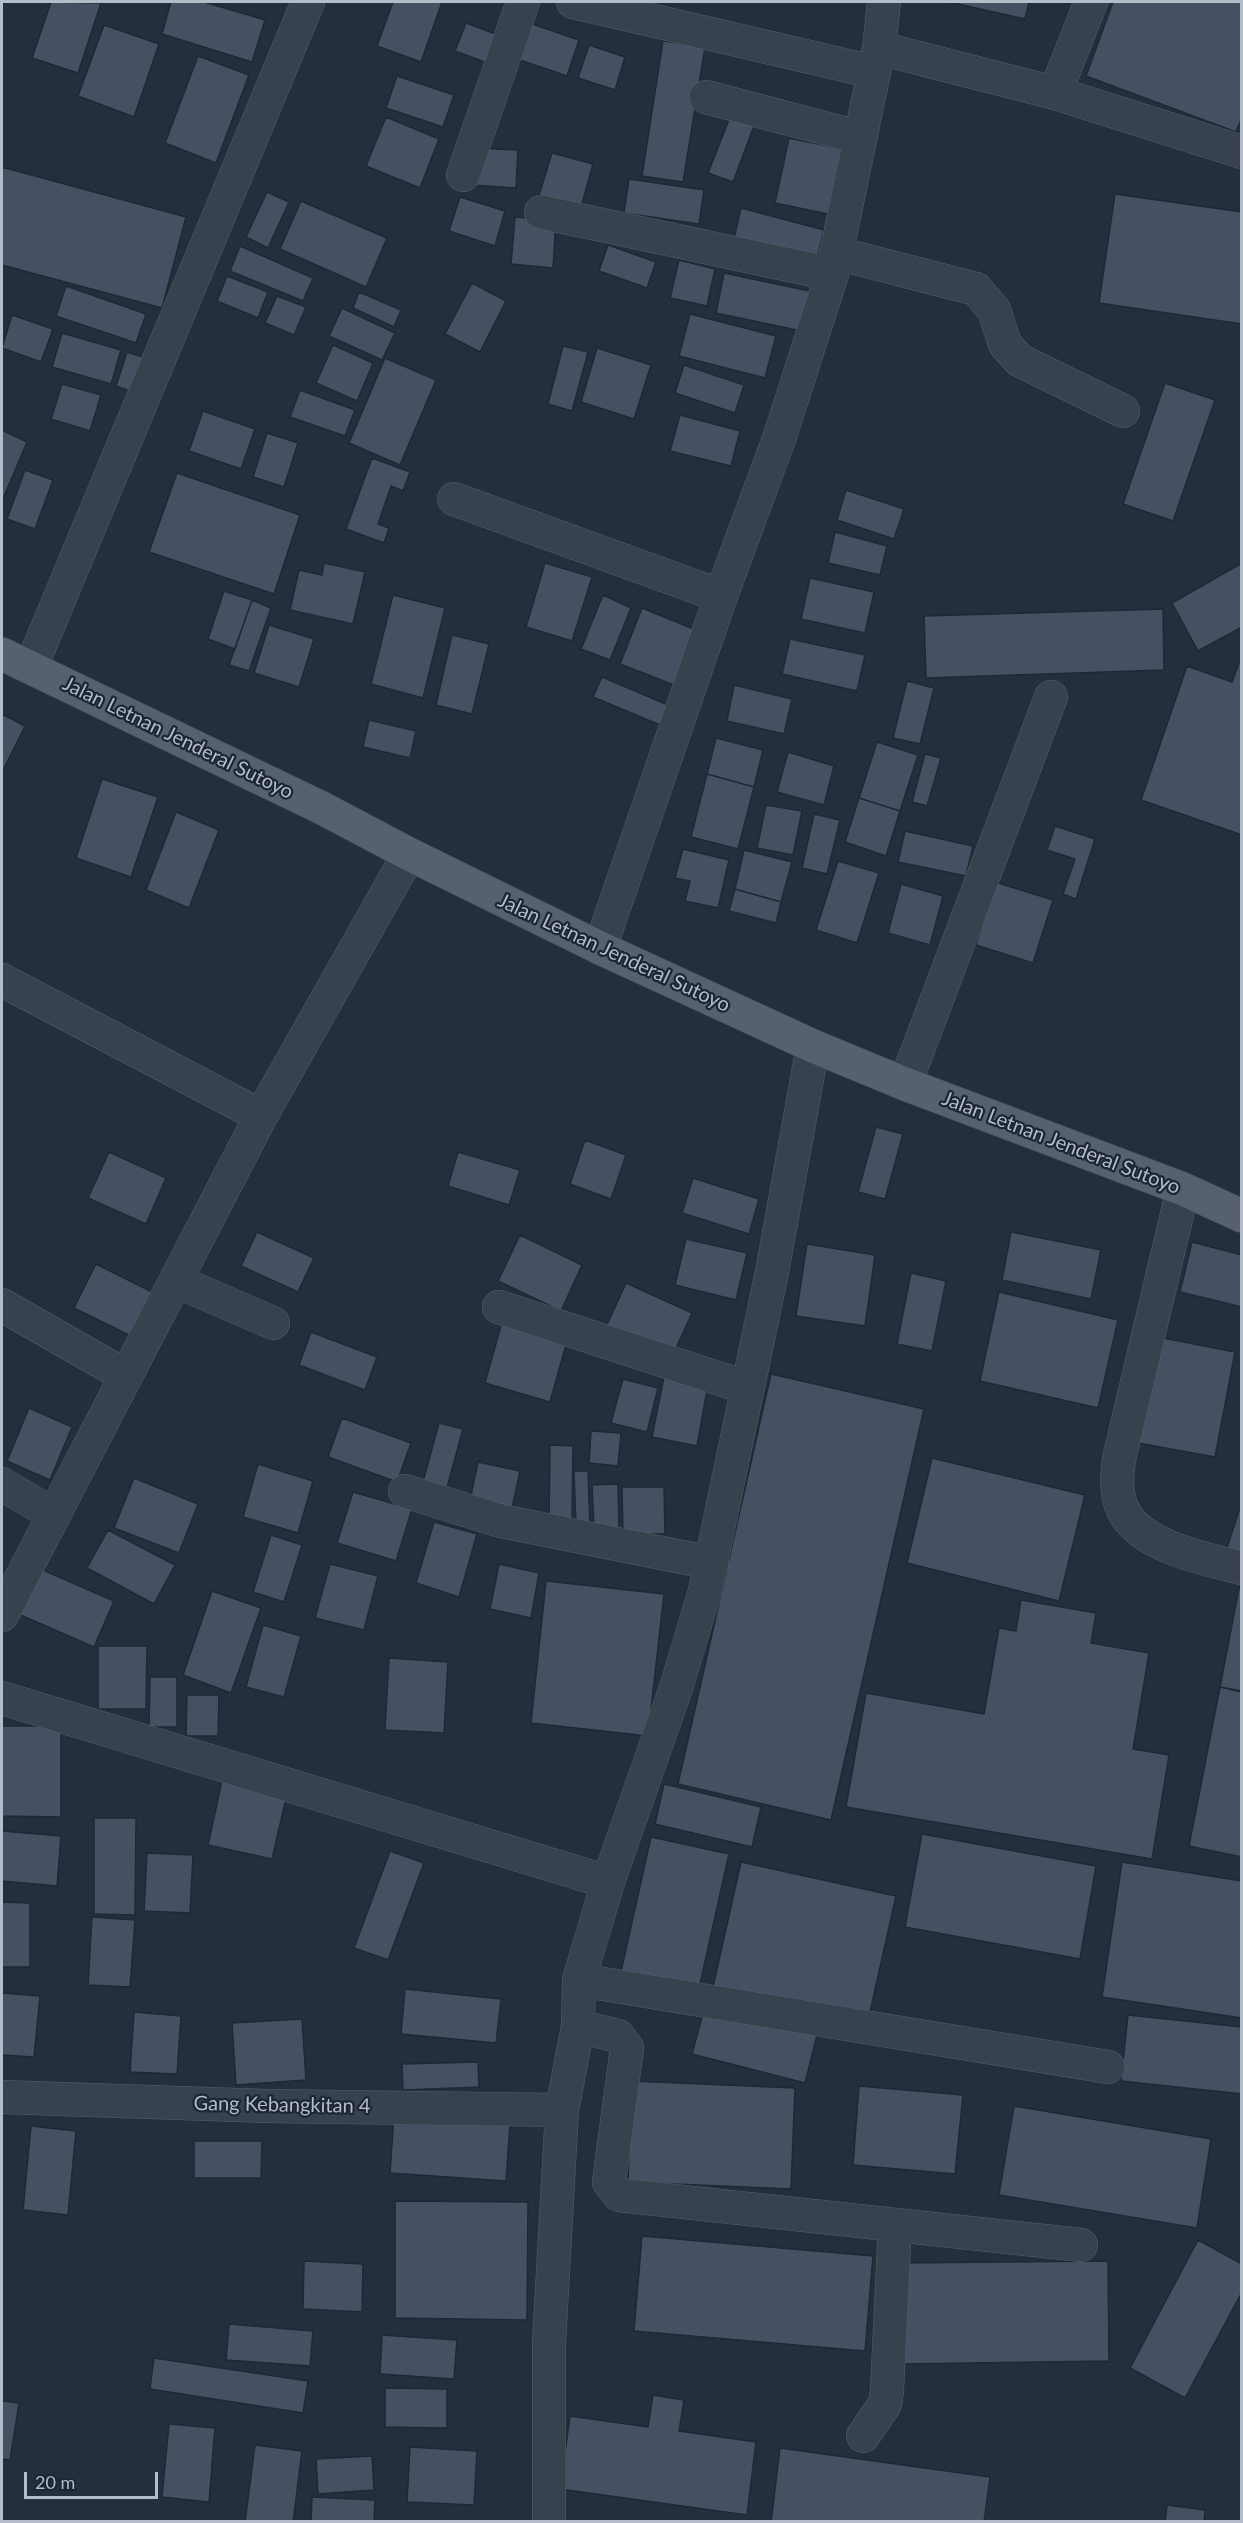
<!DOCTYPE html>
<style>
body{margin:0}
#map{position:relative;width:1243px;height:2523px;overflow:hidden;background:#242f3e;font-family:Lato,sans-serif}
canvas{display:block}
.frame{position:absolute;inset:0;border:3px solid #b4bcc9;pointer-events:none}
.scale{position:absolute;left:24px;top:2472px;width:134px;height:27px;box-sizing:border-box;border:3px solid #b4bcc9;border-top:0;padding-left:8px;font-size:18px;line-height:21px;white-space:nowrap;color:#b4bcc9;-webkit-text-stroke:4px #1d2633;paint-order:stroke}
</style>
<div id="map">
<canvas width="1243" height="2523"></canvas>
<div class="frame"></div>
<div class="scale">20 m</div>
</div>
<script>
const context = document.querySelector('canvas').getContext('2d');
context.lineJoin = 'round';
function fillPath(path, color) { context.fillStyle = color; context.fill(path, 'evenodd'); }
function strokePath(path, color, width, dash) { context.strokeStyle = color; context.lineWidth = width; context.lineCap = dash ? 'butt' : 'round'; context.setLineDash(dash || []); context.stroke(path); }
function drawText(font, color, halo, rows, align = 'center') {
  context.font = font + ' Lato,sans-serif'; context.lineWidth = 4.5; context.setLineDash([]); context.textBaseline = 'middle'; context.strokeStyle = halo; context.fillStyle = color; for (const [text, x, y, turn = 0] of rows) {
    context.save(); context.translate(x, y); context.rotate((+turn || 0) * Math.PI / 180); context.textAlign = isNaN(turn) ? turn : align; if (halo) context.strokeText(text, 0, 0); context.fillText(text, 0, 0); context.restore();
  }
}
const building = new Path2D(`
 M51,2L101,3L78,73L32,58Z
 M171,2H204L265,20L252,62L162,34Z
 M393,2H442L421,62L377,46Z
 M949,2H1029L1025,19Z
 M1113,2H1242V117L1236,132L1086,76Z
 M466,23L501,36L490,64L455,51Z
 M532,24L579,40L567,76L520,60Z
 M104,25L159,44L134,117L78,96Z
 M663,41L705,47L683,182L642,176Z
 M589,45L625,57L615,90L578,78Z
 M198,56L249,75L216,163L165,143Z
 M397,76L454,95L443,127L386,108Z
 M386,117L439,139L420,188L366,166Z
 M730,117L754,126L733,182L708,173Z
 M789,138L842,149L828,214L775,203Z
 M475,148L518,150L516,188L473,185Z
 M552,153L593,164L581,207L539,195Z
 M2,167L186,217L162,308L2,265Z
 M629,179L704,190L699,224L624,213Z
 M267,192L289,202L268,248L246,237Z
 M1115,194L1242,212V324L1099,303Z
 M460,197L505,211L495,246L449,231Z
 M301,201L387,238L366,287L280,249Z
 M741,208L824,230L816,264L733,243Z
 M515,217L556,221L553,268L511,264Z
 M608,245L656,262L647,288L599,271Z
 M240,246L313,278L303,301L230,271Z
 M679,260L715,269L707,306L670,298Z
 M724,273L814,292L806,332L716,313Z
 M227,276L268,292L258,318L217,301Z
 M472,283L506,301L480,352L445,334Z
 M66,286L146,314L136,343L56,316Z
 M359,292L401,310L394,327L353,308Z
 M277,296L306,307L294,335L265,323Z
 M342,308L395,333L382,360L329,336Z
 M690,314L776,336L765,378L679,356Z
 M12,315L53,329L41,362L2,348Z
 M62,333L121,350L111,384L52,367Z
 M333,345L373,363L357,401L316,383Z
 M563,346L588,352L572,411L548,404Z
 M597,348L651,365L634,419L581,402Z
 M127,352L149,359L138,394L116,386Z
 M385,358L436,380L400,465L349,443Z
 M684,365L744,385L735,413L675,393Z
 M1165,383L1215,400L1173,521L1123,504Z
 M62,384L101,395L90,431L51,419Z
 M300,390L355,410L345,436L290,417Z
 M203,411L255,429L241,469L189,451Z
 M680,415L740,431L731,466L670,451Z
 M2,430L27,442L2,501Z
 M267,433L298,443L284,487L253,477Z
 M372,458L410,472L403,491L391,486L378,524L389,528L384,543L346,529Z
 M25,470L53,480L35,529L7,519Z
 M177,473L300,515L274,594L149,552Z
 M846,490L904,509L894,539L837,520Z
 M835,532L887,546L880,575L828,563Z
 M324,563L365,572L353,624L290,610L299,570L322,575Z
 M545,563L592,577L572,641L526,627Z
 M1242,563V627L1198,651L1172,603Z
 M810,578L874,592L865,633L801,619Z
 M224,591L252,600L235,649L208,639Z
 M393,595L445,608L423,698L371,684Z
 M603,595L631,608L610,660L581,649Z
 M252,600L271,608L249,671L229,665Z
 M642,608L696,630L674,685L620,664Z
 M1163,609L1164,670L926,678L924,616Z
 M269,625L314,639L299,687L254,673Z
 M452,635L489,644L472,714L436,705Z
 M790,639L865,655L857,691L782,674Z
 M1242,655V835L1141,800L1187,666L1232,682Z
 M602,677L668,705L660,725L593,697Z
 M907,681L934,688L920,744L893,738Z
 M734,685L792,699L784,734L727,721Z
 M2,714L25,726L2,772Z
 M369,720L416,731L410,758L363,747Z
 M716,738L763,750L754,787L707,774Z
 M877,742L918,755L900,811L859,798Z
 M788,752L834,766L824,805L777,792Z
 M925,754L941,758L927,806L912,802Z
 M707,774L754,787L738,849L691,837Z
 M102,779L158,797L131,877L76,858Z
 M859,798L900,811L886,856L845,842Z
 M766,805L802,811L793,855L757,848Z
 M176,812L219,830L189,908L146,890Z
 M814,814L840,820L827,874L802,868Z
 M1055,826L1095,839L1076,899L1063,894L1075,859L1047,850Z
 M905,831L973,846L966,876L898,862Z
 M683,849L729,860L718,908L685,901L690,881L675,878Z
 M744,850L792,862L781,902L735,889Z
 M838,861L879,873L857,943L816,930Z
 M995,882L1053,900L1033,963L976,945Z
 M901,884L943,896L930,945L888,933Z
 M735,889L781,902L776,923L729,911Z
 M876,1127L903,1134L885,1199L858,1192Z
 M585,1140L626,1155L611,1199L570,1184Z
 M109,1152L166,1178L146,1224L88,1198Z
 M458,1152L520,1170L509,1205L448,1186Z
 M693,1178L759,1199L749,1234L682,1213Z
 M257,1232L314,1258L298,1292L241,1266Z
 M1011,1232L1101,1250L1091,1299L1002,1280Z
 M520,1235L582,1265L561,1311L498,1281Z
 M686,1239L747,1253L736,1300L675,1285Z
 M1192,1242L1242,1255V1307L1180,1292Z
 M807,1244L875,1255L865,1326L796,1316Z
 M96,1264L156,1294L135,1338L74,1308Z
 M911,1273L946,1281L932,1351L897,1344Z
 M626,1283L692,1313L672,1357L606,1327Z
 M999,1292L1118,1320L1098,1408L980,1381Z
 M504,1315L569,1334L550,1402L485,1383Z
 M311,1332L377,1357L365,1390L299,1365Z
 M1158,1337L1235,1352L1215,1457L1138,1443Z
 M771,1374L924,1409L831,1820L678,1784Z
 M664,1377L708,1385L697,1446L652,1437Z
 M623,1379L658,1388L647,1432L611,1423Z
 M29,1408L72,1427L50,1480L7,1461Z
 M342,1418L411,1443L397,1482L328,1457Z
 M439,1423L463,1429L445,1495L421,1489Z
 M591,1431L621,1433L618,1466L589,1463Z
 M550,1445L573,1446L572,1521L549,1520Z
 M932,1458L1085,1495L1059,1601L907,1563Z
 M478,1462L520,1471L511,1513L469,1505Z
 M258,1464L313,1481L298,1533L243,1517Z
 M574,1471H588L590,1526H576Z
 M134,1478L198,1504L179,1553L114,1528Z
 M618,1484L619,1528L594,1529L592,1485Z
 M622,1487H664L665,1534H623Z
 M353,1492L412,1509L396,1561L337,1543Z
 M1242,1501V1552L1227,1548Z
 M434,1522L477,1534L459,1597L416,1583Z
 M108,1530L175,1565L154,1604L87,1568Z
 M271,1535L302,1545L284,1602L253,1592Z
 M330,1564L378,1576L364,1630L315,1618Z
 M499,1564L539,1573L531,1618L490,1609Z
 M36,1567L114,1601L94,1647L16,1613Z
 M546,1581L664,1594L648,1736L531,1723Z
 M1239,1588L1242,1589V1691L1220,1687Z
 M212,1591L261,1608L231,1693L183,1675Z
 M1021,1600L1096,1613L1091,1643L1149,1653L1133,1749L1169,1755L1152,1859L846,1807L866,1693L984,1714L999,1628L1016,1631Z
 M263,1625L301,1636L284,1697L246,1687Z
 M98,1646H147L146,1709H98Z
 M389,1658L448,1662L444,1733L385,1730Z
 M150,1677H177V1727H149Z
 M1220,1687L1242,1692V1857L1189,1846Z
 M187,1695H219L218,1736H186Z
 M2,1726H61V1817L2,1816Z
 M223,1776L288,1790L272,1859L208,1845Z
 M664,1784L761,1807L752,1847L655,1824Z
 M94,1818H136L135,1915L94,1914Z
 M2,1831L61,1836L57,1886L2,1881Z
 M922,1834L1096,1866L1080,1959L905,1927Z
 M651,1837L729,1854L698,1993L620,1976Z
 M390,1851L424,1863L388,1960L354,1948Z
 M147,1853L193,1855L190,1913L144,1911Z
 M741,1862L896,1896L868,2021L713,1987Z
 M1122,1862L1242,1881V2018L1102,1997Z
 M2,1902L30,1903V1967H2Z
 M92,1917L135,1920L130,1987L88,1985Z
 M405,1989L501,1999L496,2043L401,2034Z
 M2,1993L40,1996L34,2057L2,2055Z
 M705,2006L817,2035L805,2083L692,2054Z
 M134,2012L181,2016L177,2074L130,2072Z
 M1128,2015L1242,2027V2094L1121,2081Z
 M302,2019L306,2080L236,2085L232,2023Z
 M478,2062L479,2087L403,2090L402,2064Z
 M631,2081L795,2088L791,2189L628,2182Z
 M859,2086L963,2095L955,2174L853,2165Z
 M1014,2106L1211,2139L1197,2228L999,2195Z
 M394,2116L510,2124L506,2181L390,2173Z
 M31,2126L76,2131L68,2215L23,2210Z
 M194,2141H262L261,2178H194Z
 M395,2201L528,2202L527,2320L395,2318Z
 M642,2236L873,2256L865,2351L634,2331Z
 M1198,2240L1242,2264V2292L1185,2398L1130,2368Z
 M304,2261L363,2264L362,2312L303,2309Z
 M1108,2261L1109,2361L902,2364L901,2263Z
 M229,2324L313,2331L310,2366L226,2360Z
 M382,2335L457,2340L454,2379L380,2374Z
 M154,2358L308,2381L303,2413L150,2389Z
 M385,2388L447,2389V2428L385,2427Z
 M653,2395L684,2400L679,2431L756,2442L747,2515L560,2489L570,2416L648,2427Z
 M2,2401L19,2403L10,2460L2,2459Z
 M169,2424L215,2428L209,2502L162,2497Z
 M255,2445L302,2451L293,2522H245Z
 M410,2447L477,2451L474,2505L407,2502Z
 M780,2448L990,2477L984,2522H771Z
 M372,2456L374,2490L318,2494L316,2459Z
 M312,2497L375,2500L374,2522H311Z
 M1167,2505L1205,2510L1204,2522H1165Z`);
const minor = new Path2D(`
 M573,2L874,72
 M879,48L1055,93L1242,152
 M1055,93L1091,2
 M706,97L858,137
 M463,175L523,2
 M541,212L832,274
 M836,253L976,289L994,310L1005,344L1019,360L1123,411
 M454,499L721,596
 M31,667L308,2
 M600,948L721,596L780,436L832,274L879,48L884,2
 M2,980L261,1116
 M905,1084L1051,697
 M1183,1189L1119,1459C1117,1476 1115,1493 1123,1510C1141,1547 1205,1559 1242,1568
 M176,1281L273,1323
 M2,1305L126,1376
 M499,1307L748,1388
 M2,1484L54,1515
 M405,1491L501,1521L712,1563
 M2,1615L261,1116L409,854
 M2,1698L608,1882
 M579,1980L1108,2067
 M578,2026L618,2036L627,2048L609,2182L619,2195L1081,2245
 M2,2097L267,2106L562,2110
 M863,2436L885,2404L887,2390L895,2225
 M549,2522V2343L562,2110L578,2026L579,1980L608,1882L676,1688L705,1591L772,1272L813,1046`);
const major = new Path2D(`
 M2,654L322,808L409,854L600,948L813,1046L905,1084L1183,1189L1242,1216`);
const streetNames = [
 ["Jalan Letnan Jenderal Sutoyo",178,738,26],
 ["Jalan Letnan Jenderal Sutoyo",614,953,25],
 ["Jalan Letnan Jenderal Sutoyo",1061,1143,21],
 ["Gang Kebangkitan 4",282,2105,1]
];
fillPath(building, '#455162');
strokePath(building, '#1f2835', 1.5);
strokePath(minor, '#565f6c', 34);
strokePath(major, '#414a57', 34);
strokePath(minor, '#38414e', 33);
strokePath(major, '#56606e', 33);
drawText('20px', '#b4bcc9', '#1d2633', streetNames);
</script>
